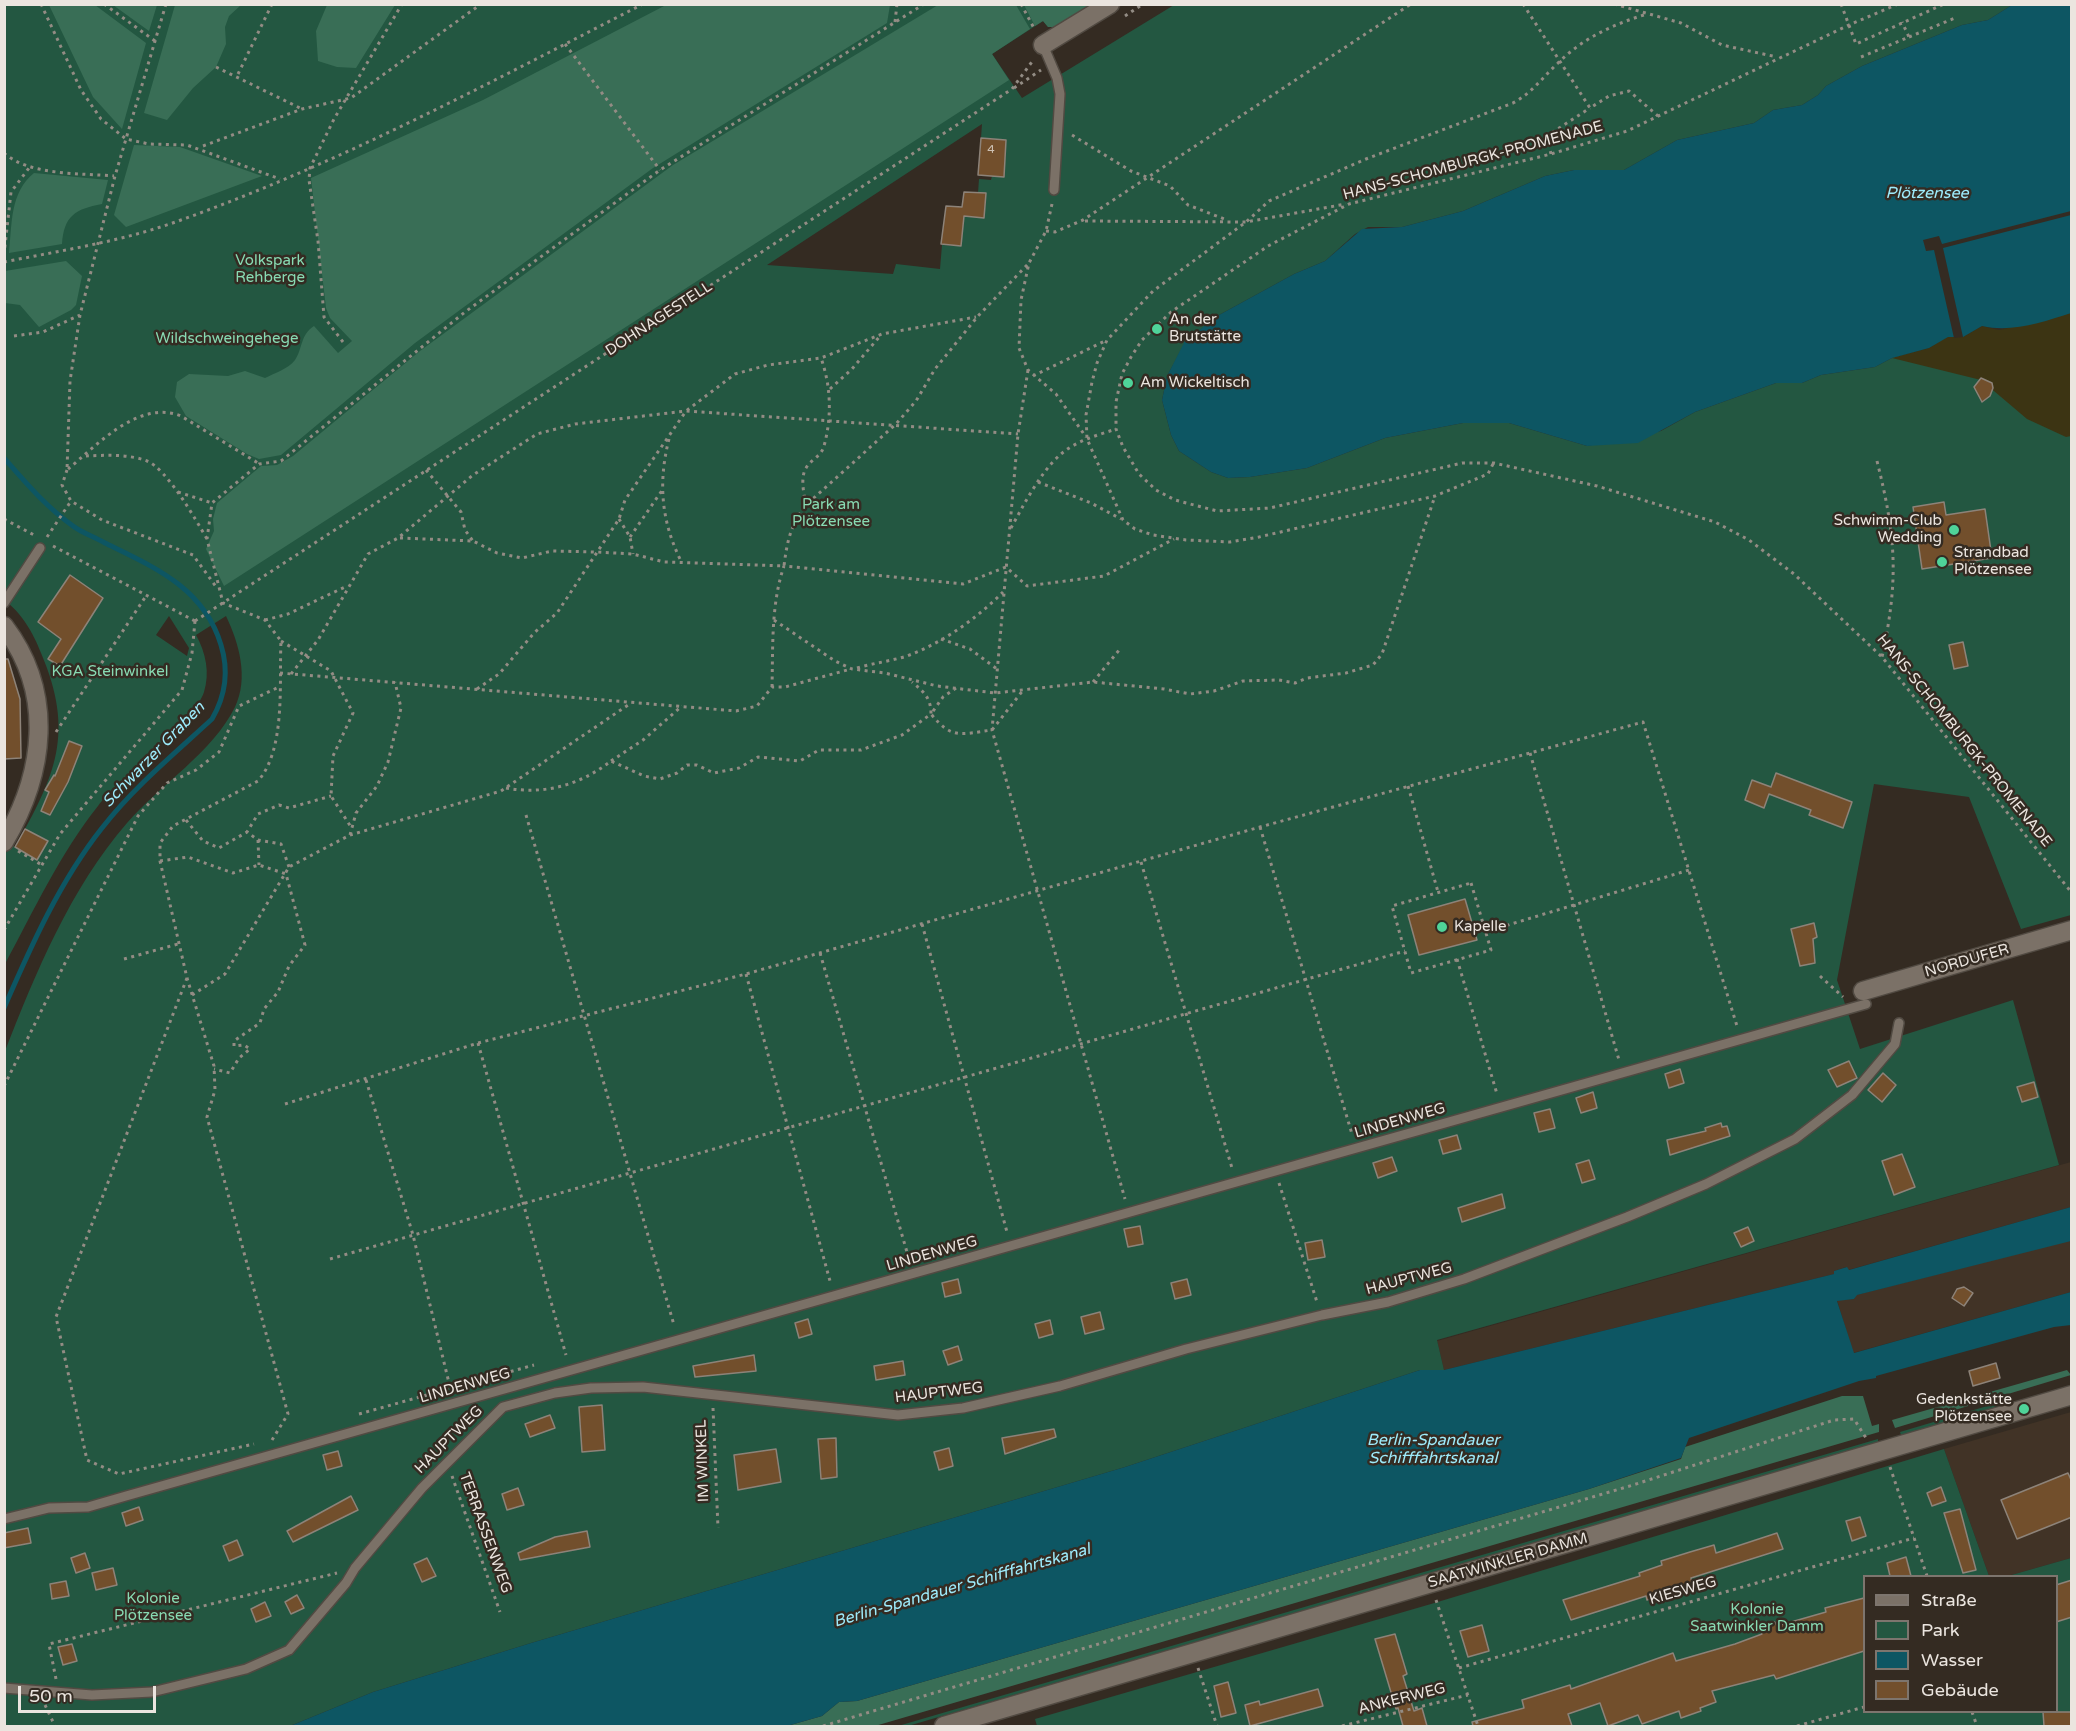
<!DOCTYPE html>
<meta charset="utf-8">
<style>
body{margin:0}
#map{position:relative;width:2076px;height:1731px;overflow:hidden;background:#342b22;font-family:"Varela Round",sans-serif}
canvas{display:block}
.frame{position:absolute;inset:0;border:6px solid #ebe5df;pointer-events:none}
.legend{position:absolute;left:1863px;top:1575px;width:195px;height:138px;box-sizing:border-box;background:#342b22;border:2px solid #7d756e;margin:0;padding:8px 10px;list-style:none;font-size:18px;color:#ebe5df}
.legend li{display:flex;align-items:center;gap:12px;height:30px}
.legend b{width:30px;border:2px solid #7d756e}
.scale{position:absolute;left:18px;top:1686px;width:138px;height:27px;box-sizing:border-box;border:3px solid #ebe5df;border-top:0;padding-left:8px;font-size:18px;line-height:21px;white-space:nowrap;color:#ebe5df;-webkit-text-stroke:4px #342b22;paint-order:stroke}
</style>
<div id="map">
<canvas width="2076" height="1731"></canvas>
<div class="frame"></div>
<ul class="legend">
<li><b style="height:8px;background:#7b7167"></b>Straße</li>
<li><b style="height:16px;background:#235741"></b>Park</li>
<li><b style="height:16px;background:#0d5663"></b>Wasser</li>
<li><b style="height:16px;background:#724f2c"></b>Gebäude</li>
</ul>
<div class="scale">50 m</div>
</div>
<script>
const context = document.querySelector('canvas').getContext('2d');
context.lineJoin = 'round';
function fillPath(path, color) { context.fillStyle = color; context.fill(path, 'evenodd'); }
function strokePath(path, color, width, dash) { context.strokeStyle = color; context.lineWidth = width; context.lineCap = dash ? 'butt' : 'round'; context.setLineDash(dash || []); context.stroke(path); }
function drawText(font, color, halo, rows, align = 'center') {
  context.font = font + ' "Varela Round",sans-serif'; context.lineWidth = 5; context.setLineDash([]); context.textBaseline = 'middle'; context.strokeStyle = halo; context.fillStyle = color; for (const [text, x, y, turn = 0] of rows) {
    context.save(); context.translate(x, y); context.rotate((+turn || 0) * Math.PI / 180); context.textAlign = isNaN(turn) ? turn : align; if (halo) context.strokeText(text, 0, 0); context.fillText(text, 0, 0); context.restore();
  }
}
const built = new Path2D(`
 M2071,1162V1207L1848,1270L1846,1267L1834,1271V1274L1444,1370L1437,1341Z
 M2071,1240V1292L1853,1353L1837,1300L1854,1299L1856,1295Z
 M2071,1412V1558L2008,1576H1989L1944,1449Z`);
const green = new Path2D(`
 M5,5H1096L1048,27L1043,21L992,54L1022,98L1174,5H2012L1988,20L1962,25L1862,66L1826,86L1818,95L1802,105L1773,110L1754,123L1677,140L1624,170H1574L1545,176L1463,211L1402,227H1368L1355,234L1325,261L1294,274L1219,315L1186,341L1167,376L1162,400L1171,435L1179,451L1211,472L1228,478L1250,477L1307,468L1385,438L1463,423H1509L1587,446L1661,431L1695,412L1776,383H1802L1821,375L1875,367L1892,358L2071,313V915L2021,929L1969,797L1874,784L1837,980L1860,1049L2013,1000L2059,1165L1437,1340L1444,1370H1420L1125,1467L531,1643L373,1692L290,1726H5V1051C36,972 70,889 127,823C160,785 213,752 235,707C249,678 239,643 226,616L196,635C206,653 210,673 204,692C194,723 122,775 98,806C60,854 34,910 5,964V854L11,845L15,847C56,775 75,733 41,653C34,634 21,612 5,601ZM982,124L981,138L1006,140L1004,176H992L991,180L979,179L978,193L986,194L984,217L964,216L961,246L942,245L940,269L896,264L893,274L767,265ZM169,616L189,648L187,656L156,635Z
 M2004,1401L2005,1405L1901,1435L1900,1432Z
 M1878,1439V1442L908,1726H898Z
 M1944,1449L1989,1576H1864V1712H2056V1576H2008L2071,1558V1726H1037L1035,1719L1431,1604Z`);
const forest = new Path2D(`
 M49,5H95L146,43L122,129L93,97Z
 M113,5H157L149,31Z
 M175,5H241L229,16L225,27L226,44L216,67L193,88L167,120L144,113Z
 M327,5H395L356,68L337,67L318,61L316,31Z
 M666,5H890L887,23L653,168L415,343L281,455L259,459L247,454L186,416L175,397L177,382L189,374L228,376L245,371L265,378C275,373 288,369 295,360C303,348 300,335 314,326L338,353L352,341L330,318L326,308L311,178L483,100Z
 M938,5H1016L1030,29L992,54L1009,80L224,586L206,549L214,531L213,519L217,503L261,466L277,465L293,456L420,351L673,165Z
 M1024,5H1096L1061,27H1048L1043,21L1035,26Z
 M134,145L180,147L262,176L126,227L114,215Z
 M34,173L108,180L102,204C75,209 64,216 62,244L9,253C12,224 10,192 34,173Z
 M66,261L82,276L76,305L71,310L39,327L20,305L5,303V271Z
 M2067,1370L2071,1375L1895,1428L1892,1420Z
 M1842,1396H1863L1872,1426L1879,1424V1432L875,1726H787L822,1716L839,1702L857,1701L1589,1489L1681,1459L1685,1447Z`);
const sand = new Path2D(`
 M2071,313V436L2066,437L2027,419L1981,380L1892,358L1929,348L1948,336L1963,337L1982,326L1999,330Z`);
const water = new Path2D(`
 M2012,5H2071V313C2043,322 2012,333 1982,326L1963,337H1948L1929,348L1892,358L1875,367L1821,375L1802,383H1776L1695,412L1638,443L1587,446L1509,423H1463L1385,438L1307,468L1250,477L1228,478L1211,472L1179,451L1171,435L1162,400L1167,376L1185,341L1219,315L1294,274L1325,261L1362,229L1402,227L1463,211L1545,176L1574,170H1624L1677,140L1754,123L1773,110L1802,105L1818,95L1826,86L1862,66L1962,25L1988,20Z
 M2071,1207V1241L1857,1295L1854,1299L1837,1301L1854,1353L2071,1292V1325L2054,1327L1876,1376V1378L1859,1381L1689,1438L1681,1458L1589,1489L857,1701L839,1702L822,1716L787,1726H290L373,1692L531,1643L1125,1467L1420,1370H1444L1834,1274V1271L1847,1267L1849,1270Z`);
const pier = new Path2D(`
 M2071,211V215L1943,248L1963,337L1954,338L1934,250L1926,251L1923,240L1939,236L1942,244Z`);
const stream = new Path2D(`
 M4,458C26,483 46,507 73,526C82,533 95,537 105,543C154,567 204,588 221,645C229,671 226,695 212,719C174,754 134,787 102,828C60,881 31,946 4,1008`);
const building = new Path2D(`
 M981,138L1006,140L1004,177L978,175Z
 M964,192L986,193L984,218L964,216L961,246L941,244L946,206L962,207Z
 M1981,378L1992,383L1993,388L1990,396L1982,402L1974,387Z
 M1944,502L1946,515L1985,509L1992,558L1922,569L1913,507Z
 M70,575L103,598L60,666L48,659L61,639L38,622Z
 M1963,642L1968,666L1954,669L1949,645Z
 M4,659H8L20,699L21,758L4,759Z
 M69,741L82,746L68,782L50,815L41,811L49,792L45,790L54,775L55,776Z
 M1776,773L1852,802L1843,828L1809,815L1811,810L1769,794L1764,808L1745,800L1752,780L1771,787Z
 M25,829L48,841L37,860L15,847Z
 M1465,899L1477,940L1419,955L1408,915Z
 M1814,923L1817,937L1813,939L1815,963L1800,966L1791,929Z
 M1849,1061L1857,1078L1837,1087L1828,1070Z
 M1680,1069L1684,1083L1669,1088L1665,1074Z
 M1883,1073L1896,1085L1882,1102L1868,1090Z
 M2034,1082L2038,1097L2022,1102L2017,1087Z
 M1593,1092L1597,1108L1581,1113L1576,1098Z
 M1550,1109L1555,1128L1539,1132L1534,1113Z
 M1721,1123L1722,1127L1727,1126L1730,1136L1670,1155L1667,1140L1706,1131L1705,1128Z
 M1457,1135L1461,1149L1443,1154L1439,1140Z
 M1902,1154L1915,1187L1894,1195L1882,1161Z
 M1392,1157L1397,1171L1378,1178L1373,1163Z
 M1589,1160L1595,1179L1582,1183L1576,1164Z
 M1502,1194L1505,1208L1462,1222L1458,1208Z
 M1140,1226L1143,1244L1128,1247L1124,1229Z
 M1748,1227L1754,1241L1741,1247L1734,1233Z
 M1322,1240L1325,1257L1308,1260L1305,1243Z
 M958,1279L961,1293L945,1297L942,1283Z
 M1187,1279L1191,1295L1175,1299L1171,1283Z
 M1964,1287L1973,1293L1964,1306L1952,1298L1957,1289Z
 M1100,1312L1104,1329L1085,1334L1081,1317Z
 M808,1319L812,1334L799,1338L795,1323Z
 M1050,1320L1053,1334L1039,1338L1035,1324Z
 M958,1346L962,1360L948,1365L943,1351Z
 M754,1355L756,1371L695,1377L693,1366Z
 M903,1361L905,1375L876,1380L874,1366Z
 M1996,1363L2000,1378L1973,1386L1969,1371Z
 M602,1405L605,1450L582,1452L579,1407Z
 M550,1415L555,1428L530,1437L525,1424Z
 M1054,1429L1056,1437L1005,1454L1002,1438Z
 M836,1438L837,1477L821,1479L818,1439Z
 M949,1448L953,1466L939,1470L934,1452Z
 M776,1449L781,1482L738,1490L734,1455Z
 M338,1451L342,1466L327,1470L323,1455Z
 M2068,1473L2072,1482V1517L2017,1539L2001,1500Z
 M1941,1487L1946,1501L1932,1506L1927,1493Z
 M518,1488L524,1505L507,1510L502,1494Z
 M351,1496L358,1510L293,1542L287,1531Z
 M139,1507L143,1520L126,1526L122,1513Z
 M1960,1509L1976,1570L1963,1573L1944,1513Z
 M1860,1517L1866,1536L1852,1541L1846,1521Z
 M28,1528L31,1543L4,1548V1533Z
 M587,1531L590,1547L520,1560L518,1553L555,1537Z
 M1777,1533L1783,1549L1691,1578L1692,1583L1666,1590L1667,1593L1647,1600L1646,1596L1571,1620L1563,1600L1640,1576L1639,1573L1662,1565L1661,1561L1690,1552L1714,1545L1716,1553Z
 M237,1540L243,1555L229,1561L223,1546Z
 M85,1553L90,1568L76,1573L71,1558Z
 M1906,1557L1911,1576H1890L1887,1563Z
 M427,1558L436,1576L422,1582L414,1564Z
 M113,1568L117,1585L96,1590L92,1573Z
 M2072,1580V1617L2056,1622V1585Z
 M66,1581L69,1596L52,1599L50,1584Z
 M297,1595L304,1608L291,1614L285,1602Z
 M1864,1598V1651L1776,1679L1774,1675L1712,1691L1716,1702L1700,1708L1701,1711L1681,1718L1679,1711L1642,1724L1638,1715L1608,1726L1600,1703L1568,1714L1572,1726H1473L1472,1722L1524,1708L1522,1700L1570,1685L1571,1689L1673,1653L1676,1661L1735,1644L1762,1634L1760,1626L1775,1622L1777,1626L1826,1612L1825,1608Z
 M265,1602L271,1616L256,1622L251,1609Z
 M1482,1625L1489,1651L1468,1657L1460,1631Z
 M1395,1634L1407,1674L1403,1676L1414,1711L1422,1708L1427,1726H1403L1398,1708L1396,1709L1375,1639Z
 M72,1644L77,1661L63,1665L58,1647Z
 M1228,1682L1236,1713L1221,1717L1214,1686Z
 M1318,1689L1323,1706L1250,1726L1245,1705L1259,1701L1260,1705Z
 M2043,1712H2072V1726H2044Z`);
const path = new Path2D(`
 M41,4L81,90L101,119L126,139L149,144L187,145L280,179
 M104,4L155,41
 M166,4L115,176L80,315L70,381L67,470C97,445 139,399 181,416L258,463
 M1021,4L1035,30
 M1523,4L1590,108L1609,96L1629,91L1658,116
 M1614,4L1681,23L1722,45L1777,57
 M1841,4L1856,44L1944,4
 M1898,4L1849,25L1627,131L1551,154L1349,204L1268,246L1171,312L1142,340L1131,357L1122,374L1116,402V429L1123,447L1139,474L1156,490L1175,500L1217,511L1270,508L1462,463H1494L1597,486L1715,522L1749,540L1794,574L1882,657L2072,893
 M1125,16L1143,4
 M895,22L897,4
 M1909,37L1955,18
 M565,44L660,170
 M1861,57L1909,37L1902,22
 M216,67L302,109
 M238,74L272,4
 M1014,88L1041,70
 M1072,135L1131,171L1170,186L1188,205L1227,220
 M203,146L302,109L351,98L481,4
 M4,153C30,176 81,173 114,176
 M1551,154L1548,141L1553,132L1590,108
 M1052,204L1046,231L1029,263L1021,300L1019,348L1028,370L1056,394L1086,437
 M1085,221L1246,222L1346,204
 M1046,231L1055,232L1083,220L1411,4
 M4,255L11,192L29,168
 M4,262C64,250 124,241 181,220C342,162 491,82 643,4
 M14,336L43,332L80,315
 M343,342L324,317L318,241L309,180L310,168L334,119L402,4
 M1028,370L1018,434L992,730L1125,1199
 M1033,376L1107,340
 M830,389L852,369L880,336
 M669,439C658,482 661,521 681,561
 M86,456C105,455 129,454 147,461C167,469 196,520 207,539
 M1877,461C1896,537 1899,579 1882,657
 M1493,464L1488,474L1435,496L1259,537L1230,542L1186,540L1153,535L1135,529L1123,520L1087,439L1086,415L1092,382L1097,363L1107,340L1153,291L1246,222L1269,201L1366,159L1513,103C1532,93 1543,77 1558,63C1583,38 1614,24 1647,14
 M67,470L62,485L71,501L102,520L193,555L217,588
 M426,470L461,512L465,530L473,541
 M1038,482L1091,503L1121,519
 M178,492L212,503
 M806,505C804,494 800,478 806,468C811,459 821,457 824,446C832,417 831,386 821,358
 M4,519L34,535
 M619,519L630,537L633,554
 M1011,528C1023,506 1041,471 1061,454C1076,441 1098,435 1116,429
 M47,537L71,501
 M630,537L663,489
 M400,538L473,541L497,553L522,558L552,551L596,552L633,554L664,562L784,566C787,541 791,524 806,505L896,424L916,401L935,369L978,316L1029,263
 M53,546L195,621
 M265,620L288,614L347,586
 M774,620L835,661L852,669L885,673L937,686L995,693L1093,682L1164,689L1190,694L1214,691L1243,681L1279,680L1295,683L1307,678L1346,673L1373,665L1382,654L1435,496
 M195,621L1012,89L1034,59
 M941,639L970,649L997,669
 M281,641L331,671L353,713L333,756L331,796L351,827
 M857,668C874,663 891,661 907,656C944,642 976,619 1003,592
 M280,673L736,711L757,706L772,687H785L851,669
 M291,674L318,640L368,554L398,538L473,475L537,434L575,424L686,411L1018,434
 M1093,682L1120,649
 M772,687C773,646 771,604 784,566L963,584L1006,567L1027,586L1104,576L1174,539
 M956,688L943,697L931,714C952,740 961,734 992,730L1024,689
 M477,689L499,674L534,633L557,613L619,519L625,500L686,411L735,374L768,365L821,358L882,334L976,317
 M56,732L146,596
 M1530,753L1619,1060
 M611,761L643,740L682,706
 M1408,786L1438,892
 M506,788C545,795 580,785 611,761L644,776L660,779L677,773L687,765H697L714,773L739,768L758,757L800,761L819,750H861L902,735L931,714C931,698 924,692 912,682
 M526,815L674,1325
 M186,820L203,841L219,848L247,832
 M1260,827L1352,1134
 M350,835L356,813L377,786L388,762L401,708L395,682
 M258,840L259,865
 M18,851L42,865
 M160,861L188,857L233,873L259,865L286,874L305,945L289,966L278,992L264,1009L260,1023L234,1041V1046L244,1045L250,1049L239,1058L230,1073L214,1069
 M1141,862L1232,1168
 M289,867L281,844L258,840L247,832L258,814L279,805L289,808L331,796
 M1471,883L1491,950L1411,973L1392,906Z
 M922,924L1007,1232
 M4,930L60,834L182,690L192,653L195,621
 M1485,932L1689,870
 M820,953L909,1259
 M124,959L178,944
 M1457,959L1497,1094
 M746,974L830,1281
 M1820,976L1843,997
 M187,978L56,1317L87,1460L119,1474L254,1444
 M192,995L225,974L289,867L350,835L501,791L631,703
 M478,1043L566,1355
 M366,1080L413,1235L450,1387
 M4,1086L138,816L167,783L196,770L219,752L239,706L279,687
 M285,1104L478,1043L746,974L1260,827L1643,722L1737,1026
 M1279,1183L1317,1302
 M330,1259L1405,951
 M713,1408L718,1528
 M359,1414L534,1365
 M272,1440L288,1414L207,1117L215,1090L214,1066L187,978L160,861V843L173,826L258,781C286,749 279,683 281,641L265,620L223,603L207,539L212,503L259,464L281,461L465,312L660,170L924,4
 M1890,1467L1927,1576
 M452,1476L500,1612
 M1436,1600L1478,1726
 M1198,1668L1217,1726
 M1459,1668L1914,1538
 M56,1679L49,1644L337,1573
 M45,1705L55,1726
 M1972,1712L1977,1726
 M823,1726L1633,1485L1834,1420L1854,1419L1866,1438
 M1342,1726L1468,1695
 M1797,1726L1864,1707`);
const lane = new Path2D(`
 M1043,45L1057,78L1060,94L1054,190
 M4,603L40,548
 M4,1519L49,1508L88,1507L126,1496L1866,1004
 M4,1688L92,1695L152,1692L246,1669L289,1650L346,1583L355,1568L422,1488L503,1407L555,1393L591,1388L643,1387L898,1415L963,1408L1060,1386L1186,1349L1322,1315L1388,1302L1464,1279L1627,1217L1706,1184L1795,1139L1852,1095L1895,1044L1899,1023`);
const street = new Path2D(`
 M1043,45L1110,4
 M4,626C55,693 45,773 4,842
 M1863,991L2072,930`);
const secondary = new Path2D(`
 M944,1726L2072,1395`);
const markers = [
 [1157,329,6,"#4fd399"],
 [1128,383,6,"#4fd399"],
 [1954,530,6,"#4fd399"],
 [1942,562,6,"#4fd399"],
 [1442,927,6,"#4fd399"],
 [2024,1409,6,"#4fd399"]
];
const numberNames = [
 ["4",991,150]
];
const streetNames = [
 ["HANS-SCHOMBURGK-PROMENADE",1473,161,-15],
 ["DOHNAGESTELL",659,319,-33],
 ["HANS-SCHOMBURGK-PROMENADE",1964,741,51],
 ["NORDUFER",1967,961,-16],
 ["LINDENWEG",1400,1121,-16],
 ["LINDENWEG",932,1254,-16],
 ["HAUPTWEG",1409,1279,-15],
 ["LINDENWEG",465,1386,-16],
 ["HAUPTWEG",939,1393,-7],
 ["HAUPTWEG",449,1440,-45],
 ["IM WINKEL",703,1461,-92],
 ["TERRASSENWEG",485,1533,70],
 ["SAATWINKLER DAMM",1508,1561,-16],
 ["KIESWEG",1683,1591,-16],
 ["ANKERWEG",1402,1699,-14]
];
const parkNames = [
 ["Volkspark",270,261],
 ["Rehberge",270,278],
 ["Wildschweingehege",227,339],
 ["Park am",831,505],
 ["Plötzensee",831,522],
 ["KGA Steinwinkel",110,672],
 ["Kolonie",153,1599],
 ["Plötzensee",153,1616],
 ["Kolonie",1757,1610],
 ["Saatwinkler Damm",1757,1627]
];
const poiNames = [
 ["An der",1169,320],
 ["Brutstätte",1169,337],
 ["Am Wickeltisch",1140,383],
 ["Schwimm-Club",1942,521,"right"],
 ["Wedding",1942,538,"right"],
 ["Strandbad",1954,553],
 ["Plötzensee",1954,570],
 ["Kapelle",1454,927],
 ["Gedenkstätte",2012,1400,"right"],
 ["Plötzensee",2012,1417,"right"]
];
const waterNames = [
 ["Plötzensee",1927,194],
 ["Schwarzer Graben",154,755,-46],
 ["Berlin-Spandauer",1433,1441],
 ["Schifffahrtskanal",1433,1459],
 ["Berlin-Spandauer Schifffahrtskanal",962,1586,-16]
];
fillPath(built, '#413326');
fillPath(green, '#235741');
fillPath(forest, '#396e56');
fillPath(sand, '#3c3413');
fillPath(water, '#0d5663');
fillPath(pier, '#342b22');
strokePath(stream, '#0d5663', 5);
fillPath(building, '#724f2c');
strokePath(building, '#8d8379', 1.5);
strokePath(lane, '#514a42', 12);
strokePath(street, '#514a42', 21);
strokePath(secondary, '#514a42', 21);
strokePath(path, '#938c84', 3, [3, 4.5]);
strokePath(lane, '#7b7167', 9);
strokePath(street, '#7b7167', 18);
strokePath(secondary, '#7b7167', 18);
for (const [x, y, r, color] of markers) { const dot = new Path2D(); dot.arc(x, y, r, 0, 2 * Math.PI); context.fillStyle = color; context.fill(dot); strokePath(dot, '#342b22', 2); }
drawText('12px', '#cdc0b2', null, numberNames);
drawText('15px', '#ebe5df', '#342b22', streetNames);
drawText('15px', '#88dbb3', '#342b22', parkNames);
drawText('15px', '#ebe5df', '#342b22', poiNames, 'left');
drawText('italic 16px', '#9debfb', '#342b22', waterNames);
</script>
